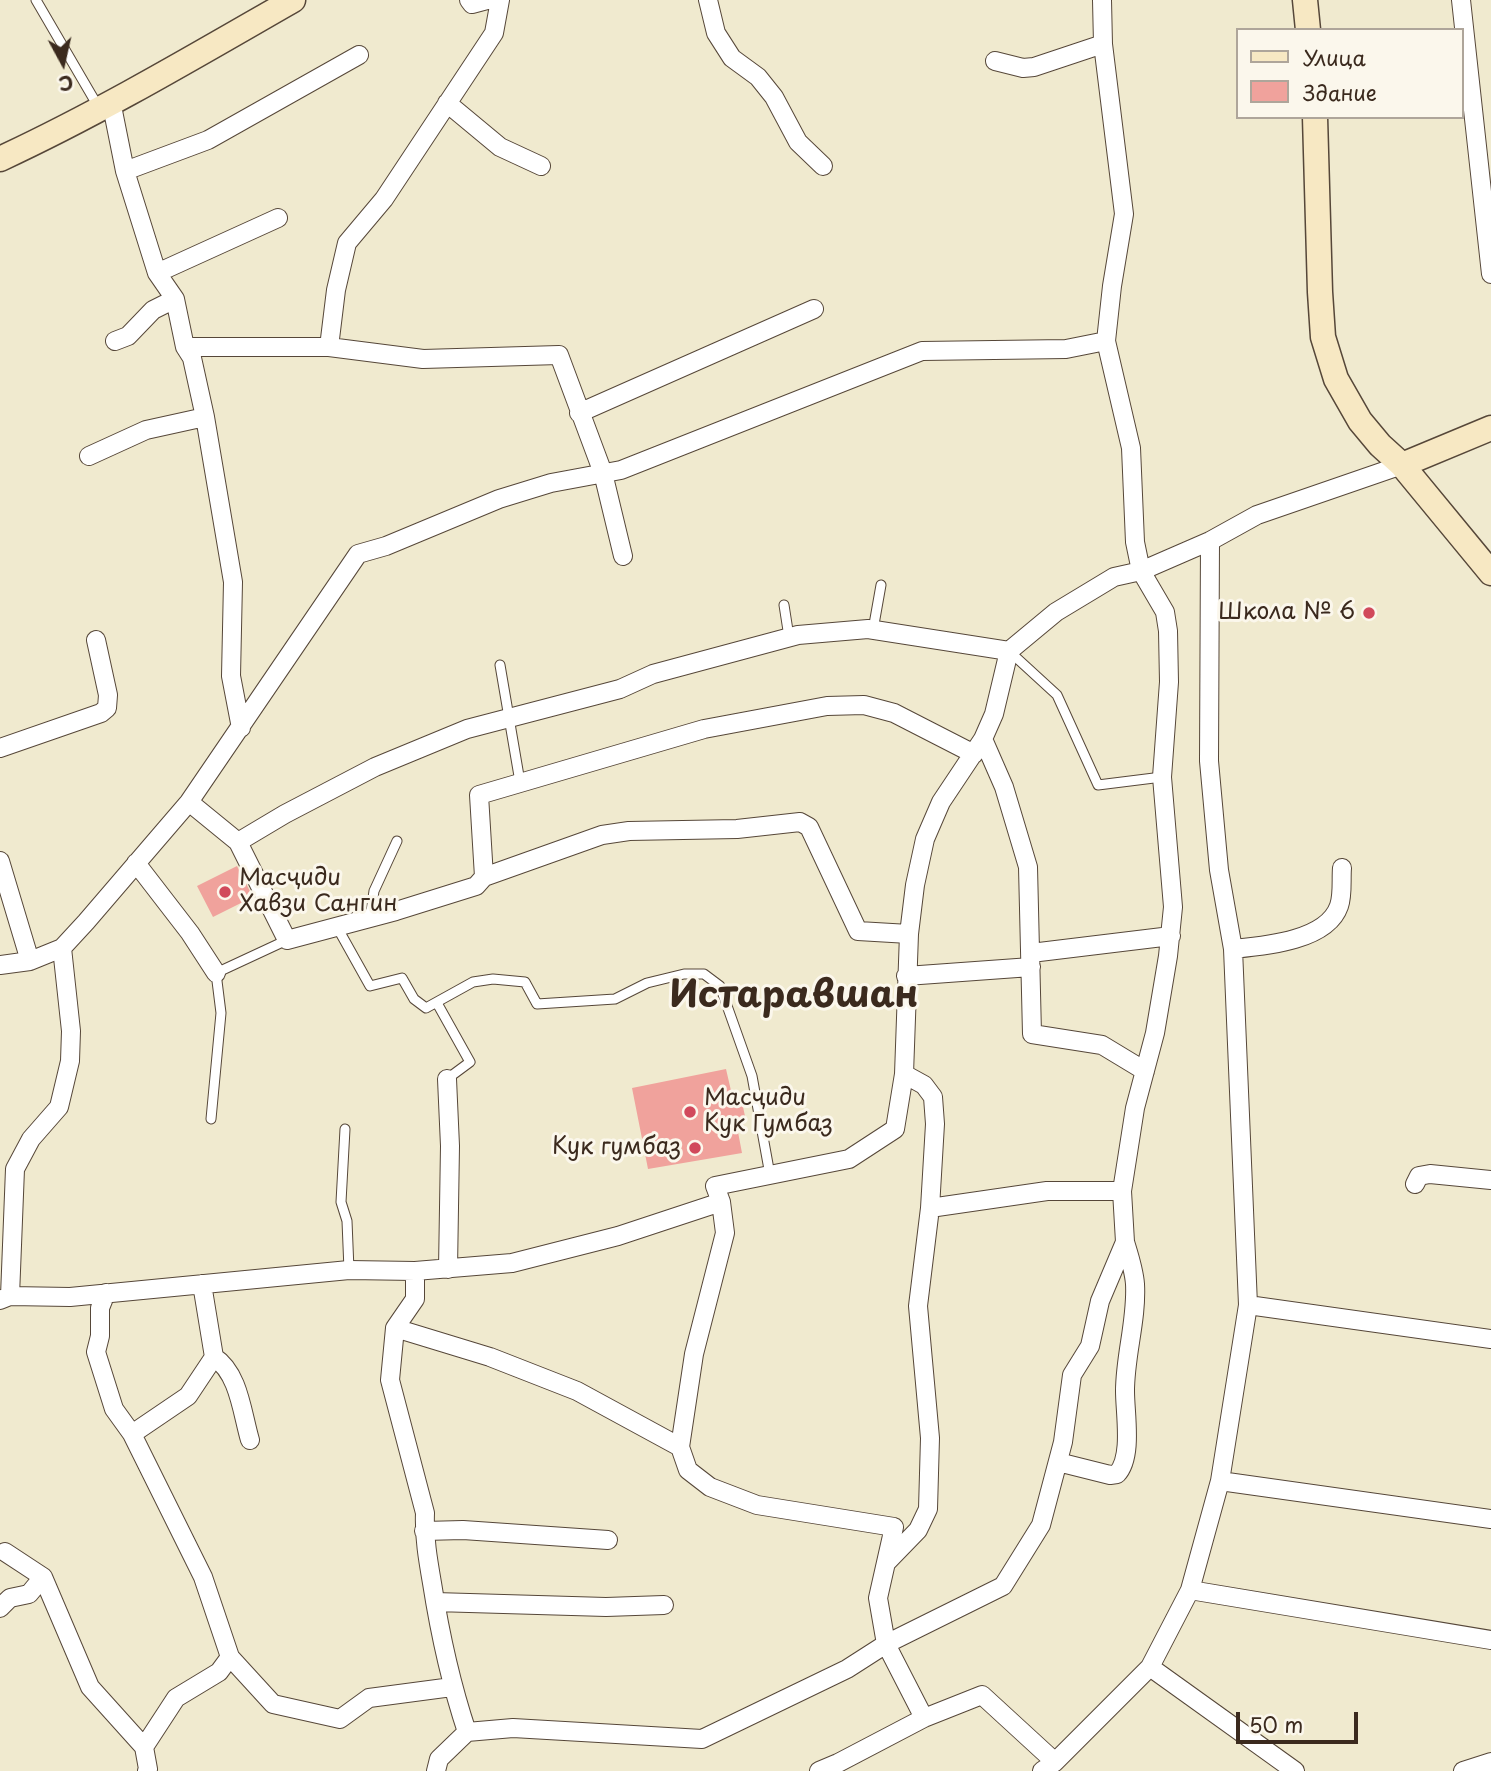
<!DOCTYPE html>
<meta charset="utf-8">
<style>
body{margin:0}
#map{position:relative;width:1491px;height:1771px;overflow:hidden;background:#f0eacf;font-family:"Playpen Sans",sans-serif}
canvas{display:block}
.legend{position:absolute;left:1236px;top:28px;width:228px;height:91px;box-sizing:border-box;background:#fbf7ec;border:2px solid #aea59a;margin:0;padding:9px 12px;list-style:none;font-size:21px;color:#3b2a1e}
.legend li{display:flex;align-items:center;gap:14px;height:35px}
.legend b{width:35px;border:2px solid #aea59a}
.north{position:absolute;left:28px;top:28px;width:70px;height:70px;-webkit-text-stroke:5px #fbf7ec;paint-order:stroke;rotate:172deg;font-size:19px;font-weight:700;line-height:28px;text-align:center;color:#3b2a1e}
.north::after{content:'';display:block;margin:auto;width:24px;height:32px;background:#3b2a1e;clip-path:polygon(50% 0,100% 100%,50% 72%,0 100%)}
.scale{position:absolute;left:1236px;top:1712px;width:122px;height:32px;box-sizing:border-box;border:4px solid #3b2a1e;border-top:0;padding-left:9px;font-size:21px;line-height:24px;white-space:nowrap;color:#3b2a1e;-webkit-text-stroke:5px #fbf7ec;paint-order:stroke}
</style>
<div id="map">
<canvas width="1491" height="1771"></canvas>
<ul class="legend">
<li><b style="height:9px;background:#f7e8c3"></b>Улица</li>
<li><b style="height:19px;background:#f0a29c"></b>Здание</li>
</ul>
<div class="north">С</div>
<div class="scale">50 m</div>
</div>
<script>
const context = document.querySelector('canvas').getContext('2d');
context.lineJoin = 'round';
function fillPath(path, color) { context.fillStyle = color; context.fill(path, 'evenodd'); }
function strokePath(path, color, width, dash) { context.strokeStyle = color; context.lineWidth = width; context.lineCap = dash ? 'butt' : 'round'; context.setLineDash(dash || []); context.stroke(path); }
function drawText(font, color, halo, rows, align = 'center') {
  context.font = font + ' "Playpen Sans",sans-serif'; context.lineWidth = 6; context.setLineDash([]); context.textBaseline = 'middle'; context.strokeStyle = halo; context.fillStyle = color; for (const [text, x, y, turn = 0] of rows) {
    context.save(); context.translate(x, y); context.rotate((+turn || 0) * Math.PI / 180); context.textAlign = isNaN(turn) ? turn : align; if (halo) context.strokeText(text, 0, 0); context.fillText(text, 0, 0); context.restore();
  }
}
const building = new Path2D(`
 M237,866L253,897L213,917L197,886Z
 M726,1069L732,1095L742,1102L746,1121L738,1132L742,1153L648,1169L632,1088Z`);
const lane = new Path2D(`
 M36,0L99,108
 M784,605L789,637
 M873,630L881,585
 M1009,651L1057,695L1098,785L1162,777
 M500,665L520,782
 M370,918L374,891L397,841
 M337,927L370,986L402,978L414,999L426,1008L473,982L493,979L525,982L537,1004L615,999L647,983L684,974H704L720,986L752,1076L770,1175
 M437,1003L470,1062L447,1079
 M211,1119L221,1013L216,973L287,940
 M345,1129L341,1202L347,1221L349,1270`);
const street = new Path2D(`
 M469,0L472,4L487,0
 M708,0L716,33L732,58L758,77L774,97L798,142L823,166
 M1461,0L1491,274
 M995,61L1023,68L1034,67L1103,44
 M111,101L125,171L157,273L175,299L185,347L192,358L205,417L233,582L231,676L241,728
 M447,103L500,147L541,166
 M125,171L208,140L359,55
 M157,273L278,218
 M115,341L128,336L153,310L175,299
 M185,347H329L423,359L559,355L603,473L623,556
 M329,347L336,290L347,243L384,199L494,33L500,0
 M579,413L814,309
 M89,456L146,430L205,417
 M983,739L1004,787L1028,867L1032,1034L1102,1045L1145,1071
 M0,748L101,713L107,708L108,695L96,640
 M189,802L238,842L287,940L396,911L476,886L484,877L602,835L629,831L737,829L800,822L809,827L858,931L909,934
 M238,842L285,814L375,767L467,729L620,689L653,674L798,635L868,629L1009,651
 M0,861L30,961
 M136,863L190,933L216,973
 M484,877L479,795L704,729L827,706L864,705L894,713L974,754
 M1233,949C1264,946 1327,941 1339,906C1343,895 1341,879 1342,868
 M1031,953L1171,936
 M0,965L30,961L62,948L86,922L189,802L358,554L386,546L499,499L551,483L621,470L922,351L1066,349L1106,341
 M906,976L1031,967
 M447,1079L450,1146L448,1269
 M1415,1184L1419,1176L1430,1174L1491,1180
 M930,1208L1047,1191H1122
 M415,1271V1299L395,1328L390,1380L425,1513C424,1537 428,1560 432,1583C440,1634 451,1684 467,1732
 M202,1284L214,1357L188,1396L132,1434L203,1577L230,1657L273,1704L340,1719L369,1698L452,1687
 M106,1293L100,1308V1336L96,1352L114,1409L132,1434
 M10,1296L15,1169L31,1139L59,1107L70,1061L71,1031L62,948
 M0,1300L10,1296L70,1297L349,1270L415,1271L512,1263L618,1236L721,1202
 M1248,1305L1491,1339
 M395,1328L490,1357L577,1391L680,1447
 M214,1357C239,1373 242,1413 250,1440
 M1058,1462L1110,1475L1117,1474C1133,1457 1125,1414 1125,1391C1125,1355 1137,1320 1135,1284C1134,1270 1129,1255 1125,1242
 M1220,1481L1491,1519
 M424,1531L463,1530L608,1540
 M5,1552L43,1577L90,1687L144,1747L148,1769L147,1771
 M886,1563L918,1530L928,1509L930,1438L918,1306L930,1208L935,1124L933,1097L924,1085L904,1074
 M1190,1590L1491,1640
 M435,1602L606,1607L664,1605
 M0,1608L10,1598L29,1594L43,1577
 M1150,1667L1190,1590L1220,1481L1248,1305L1233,949L1219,870L1209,761L1210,541
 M924,1718L886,1644L878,1598L894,1527L757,1505L710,1487L688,1470L680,1447L694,1354L725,1233L721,1202L715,1186L849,1159L895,1129L904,1074L909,934L915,885L925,839L941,802L983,739L994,714L1009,651L1056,612L1114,577L1141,571L1210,541L1257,515L1402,465
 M144,1747L176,1698L219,1672L230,1657
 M436,1771L439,1759L467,1732L513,1728L702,1739L847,1669L886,1644L1003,1586L1041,1525L1063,1442L1072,1375L1090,1346L1100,1301L1125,1242L1122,1191L1135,1108L1155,1033L1168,956L1173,907L1162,777L1169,682L1168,631L1165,612L1141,571L1135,542L1131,448L1106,341L1112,286L1124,214L1103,44L1102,0
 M819,1771L838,1763L924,1718L982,1695L1055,1762
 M1042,1771L1055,1762L1150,1667L1295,1771
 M1463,1771L1491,1762`);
const secondary = new Path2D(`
 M1305,0L1308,30
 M1315,117L1320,292L1323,337L1336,379L1360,421L1380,445L1402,465L1491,573
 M0,159C101,112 197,55 293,0
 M1402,465L1491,428`);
const markers = [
 [1369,613,7,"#d1495b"],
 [225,892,7,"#d1495b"],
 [690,1112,7,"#d1495b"],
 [695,1148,7,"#d1495b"]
];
const poiNames = [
 ["Школа № 6",1355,613],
 ["Масҷиди",239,879,"left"],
 ["Хавзи Сангин",239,905,"left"],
 ["Масҷиди",704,1099,"left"],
 ["Кук Гумбаз",704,1125,"left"],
 ["Кук гумбаз",681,1148]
];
const townNames = [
 ["Истаравшан",794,997]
];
fillPath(building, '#f0a29c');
strokePath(lane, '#564739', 11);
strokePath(street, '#564739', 20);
strokePath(secondary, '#564739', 27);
strokePath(lane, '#fff', 9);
strokePath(street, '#fff', 18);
strokePath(secondary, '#f7e8c3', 24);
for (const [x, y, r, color] of markers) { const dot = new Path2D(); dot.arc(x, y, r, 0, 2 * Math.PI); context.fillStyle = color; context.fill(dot); strokePath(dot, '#fbf7ec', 2.5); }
drawText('23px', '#3b2a1e', '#fbf7ec', poiNames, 'right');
drawText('bold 37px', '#3b2a1e', '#fbf7ec', townNames);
</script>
